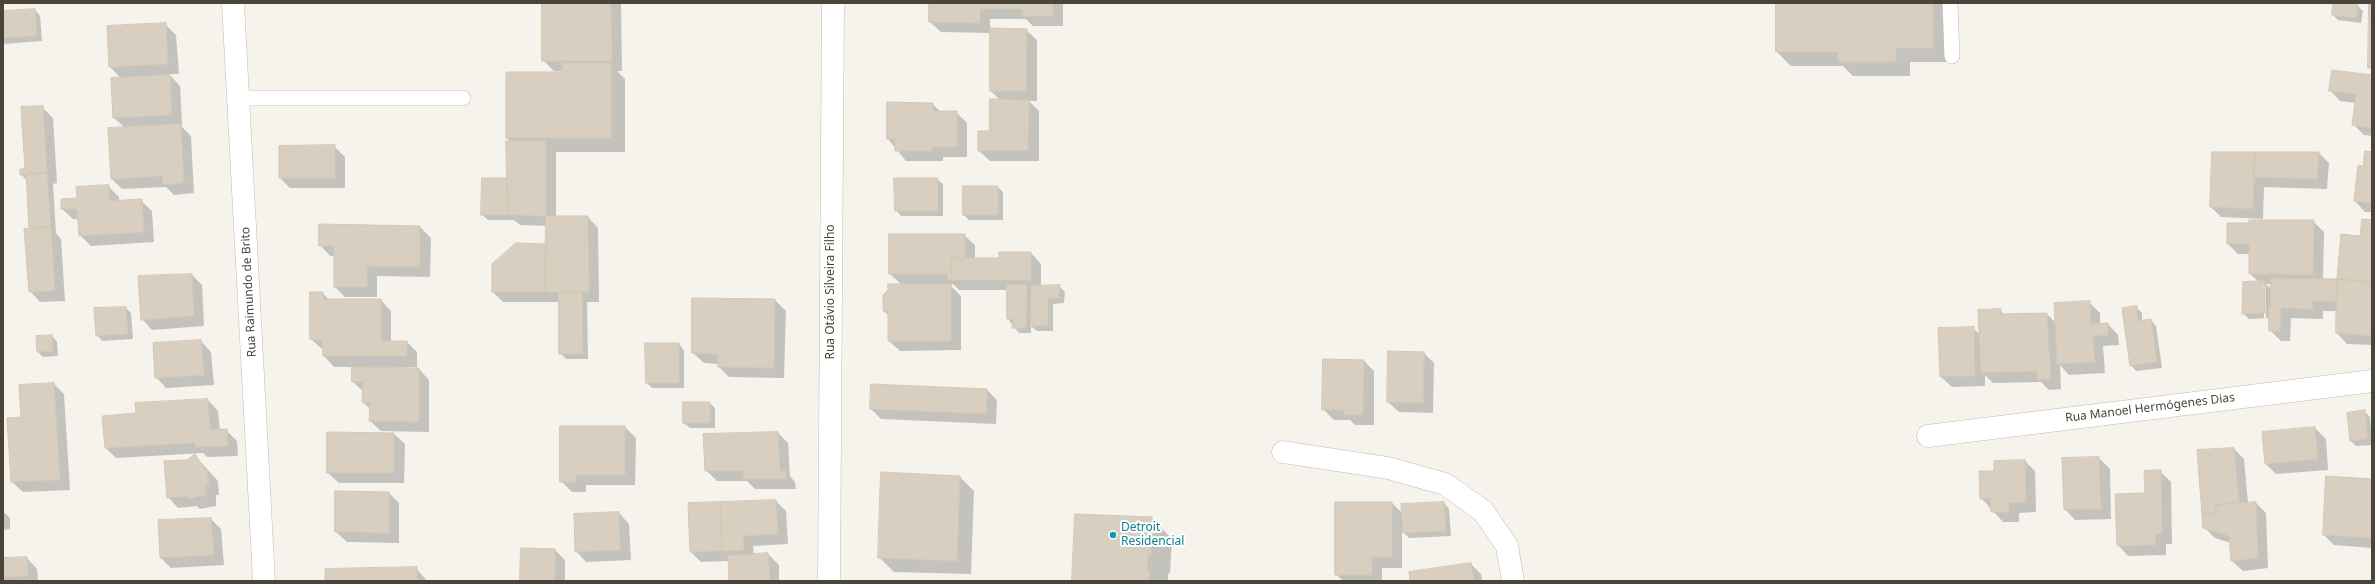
<!DOCTYPE html>
<meta charset="utf-8">
<style>
body{margin:0}
#map{position:relative;width:2375px;height:584px;overflow:hidden;background:#f6f3ec;font-family:"Noto Sans",sans-serif}
canvas{display:block}
.frame{position:absolute;inset:0;border:4px solid #4b4439;pointer-events:none}
</style>
<div id="map">
<canvas width="2375" height="584"></canvas>
<div class="frame"></div>
</div>
<script>
const context = document.querySelector('canvas').getContext('2d');
context.lineJoin = 'round';
function fillPath(path, color) { context.fillStyle = color; context.fill(path, 'evenodd'); }
function strokePath(path, color, width, dash) { context.strokeStyle = color; context.lineWidth = width; context.lineCap = dash ? 'butt' : 'round'; context.setLineDash(dash || []); context.stroke(path); }
function drawText(font, color, halo, rows, align = 'center') {
  context.font = font + ' "Noto Sans",sans-serif'; context.lineWidth = 4; context.setLineDash([]); context.textBaseline = 'middle'; context.strokeStyle = halo; context.fillStyle = color; for (const [text, x, y, turn = 0] of rows) {
    context.save(); context.translate(x, y); context.rotate((+turn || 0) * Math.PI / 180); context.textAlign = isNaN(turn) ? turn : align; if (halo) context.strokeText(text, 0, 0); context.fillText(text, 0, 0); context.restore();
  }
}
const shadow = new Path2D(`
 M543,3H621L622,71H617L625,79V152H556V217H588L598,228L599,302H587L588,359H566L560,353V302H503L493,292L547,245V226L520,225L514,220H488L482,215L508,181L511,142L507,138L563,73V71H554L543,60Z
 M930,3H1063V26H1033L1026,19H990V29L1026,30L1037,40V101H1029L1039,111V161H990L979,151L990,132L1000,100L991,91V33L941,32L930,22Z
 M1777,3H1947V62H1910V76H1853L1843,66H1791L1777,52Z
 M2334,3L2358,6L2363,11L2361,23L2338,20L2333,15Z
 M35,10L40,16L42,41L3,44V12Z
 M165,24L176,35L179,74H169L180,86L182,125L181,126L191,136L194,193L174,195L166,187L122,189L112,179L125,128L114,118L122,79L110,67Z
 M2372,76V136L2364,135L2354,125L2356,103L2340,101L2330,90Z
 M932,104L941,112H956L967,123V157H943V161H906L888,139Z
 M42,107L53,118L57,183L53,184L56,233L61,239L65,301L40,302L30,291L31,229L27,181L21,174L26,170Z
 M334,146L345,157V188H290L280,178Z
 M2213,153H2319L2329,163L2327,189L2264,187L2263,219L2221,217L2211,207Z
 M2372,153V212H2365L2355,201L2358,166L2364,167Z
 M937,179L943,184V216H901L896,210Z
 M108,186L119,197V202L141,201L152,211L154,242L91,246L80,235L79,219H73L62,209Z
 M998,187L1003,192V220H969L964,215Z
 M2313,221L2324,232L2323,280H2338L2372,221V345L2347,344L2337,333V311H2323V319L2291,318L2290,341H2281L2270,330V318L2249,319L2243,313L2259,282L2250,274V254H2238L2228,244ZM2266,284H2272V300H2270V288ZM2264,286H2266V318H2264Z
 M320,225L420,227L431,238L430,277L377,276V297H345L335,287V256H330L320,245Z
 M964,235L975,245V259H1000L1031,253L1041,264V286H1059L1065,292L1064,303L1053,304V331H1037L1031,326V333H1019L1008,319V290H959L953,284H949L961,296V350L900,351L889,341V316L884,311L902,285L890,274Z
 M192,275L202,285L204,326L152,330L142,319Z
 M322,293L330,300H381L391,311V342H407L417,352V367H384V368L419,369L429,380V432L381,431L370,421V409L363,402L364,392L353,382V367H334L324,356L323,350L311,339Z
 M693,299L775,300L786,311L784,378L729,377L719,367V364L704,363L693,353Z
 M2089,302L2100,313V325L2108,324L2118,335L2119,345L2103,346L2105,373L2069,375L2060,365L2061,389L2049,390L2041,382L1993,383L1985,375V386L1952,387L1941,377L1973,328L1980,335L2000,310L2005,315L2047,314L2056,323Z
 M2136,307L2142,313V321L2151,320L2156,326L2162,368L2136,371L2131,365Z
 M126,308L131,313L133,339L102,341L97,335Z
 M52,336L57,342L58,356L43,357L38,352Z
 M201,341L211,352L214,385L166,388L156,377Z
 M646,344H679L684,350V388H652L647,383Z
 M1424,353L1434,363L1433,413L1399,412L1388,402Z
 M1364,361L1374,371V425H1355L1350,420H1334L1323,409Z
 M54,384L64,394L70,490L23,492L12,482L22,418Z
 M987,390L997,400L996,424L881,419L871,409Z
 M208,400L218,411L220,431L226,430L237,441L238,456L207,457L203,453L116,458L106,448L137,414Z
 M710,403L715,408V428H690L684,423Z
 M2364,411L2370,417L2372,445L2356,446L2351,441L2348,414Z
 M561,427H625L636,438L635,485H586V492H572L561,481Z
 M2315,428L2326,439L2328,470L2276,474L2266,464L2263,433Z
 M328,433L394,434L405,444L404,483H339L328,473Z
 M778,433L788,443L790,476L795,482L796,489H755L747,481H717L706,470Z
 M2234,449L2244,459L2248,503H2256L2266,513L2268,568L2243,571L2232,561L2231,543L2215,538L2204,527Z
 M195,456L218,481L219,495H216V506L200,509L197,506L178,508L168,497L188,461Z
 M2099,458L2110,469L2111,519L2075,520L2065,509L2063,459Z
 M2025,461L2035,471L2036,512L2019,513V522H2003L1981,498L1995,472Z
 M2160,471L2171,482L2172,544H2166V555L2128,556L2118,545Z
 M960,477L974,491L971,574L894,572L879,557Z
 M2372,480V548L2334,545L2324,535Z
 M389,493L399,503V543L347,542L336,532Z
 M776,501L786,511L788,544L753,546L754,555L768,554L779,565V581H730L729,561L701,562L691,552Z
 M1392,503L1403,514L1444,503L1449,509L1451,536L1409,538L1402,531V568H1382V581H1343L1336,574Z
 M3,511L10,518V529L3,530Z
 M619,513L629,524L631,560L586,562L576,551Z
 M1152,518L1172,539L1170,573L1168,574V581H1073Z
 M211,519L221,529L224,565L171,568L161,558Z
 M555,550L565,560V581H521Z
 M27,558L37,569L38,581H3V559Z
 M1471,564L1481,574L1482,581H1411Z
 M416,568L427,581H326Z`);
const building = new Path2D(`
 M542,3H611L612,61H542Z
 M929,3H1053V16H1022V9H980V23L929,22Z
 M1776,3H1933V48H1896V62H1838V52H1776Z
 M2333,3L2358,5L2356,18L2332,15Z
 M2369,3H2372V68H2368Z
 M35,9L37,36L3,38V11Z
 M166,23L168,64L109,67L107,26Z
 M990,28L1027,29L1026,91H990Z
 M562,63H611V138H506V72H562Z
 M2332,70L2372,75V128L2352,125L2356,94L2329,91Z
 M170,75L172,115L113,118L111,78Z
 M990,99L1029,100L1028,150L978,151V131H989Z
 M887,102L933,103V111H957V147H932V151H895V139H887Z
 M43,106L47,173L20,175V169H25L21,107Z
 M181,124L184,183L163,185L162,176L111,179L108,128Z
 M506,141H546V216L508,215Z
 M335,145V178H279V146Z
 M2365,151L2372,152V203L2354,201L2358,165L2363,166Z
 M2212,152H2255L2253,209L2210,207Z
 M2255,152H2319L2317,179L2254,177Z
 M47,173L51,227L29,228L26,174Z
 M482,178H508V215H481Z
 M894,178H938V211H895Z
 M109,185V201L142,199L144,232L79,236L77,209H61V199L77,198L76,187Z
 M963,186H998V215H963Z
 M546,216H588L589,292H545Z
 M2362,219L2372,220V282L2337,279L2341,234L2360,236Z
 M2249,220H2314L2313,275L2249,274V244H2227V223H2249Z
 M319,224L420,226V267L367,266V287H334V246H319Z
 M51,227L55,291L29,292L24,229Z
 M889,234H965V258H951V280H948L947,274H889Z
 M516,243L546,244L545,292H492V264Z
 M999,252H1031V280H951V258H999Z
 M192,274L194,316L141,320L138,276Z
 M2271,278L2337,279V302L2313,301V309L2281,308L2280,331H2269L2268,308L2270,307Z
 M2337,279L2372,282V336L2336,333Z
 M2265,281V313L2242,314L2243,282Z
 M888,284H951V339L949,341H888V311H883V295L888,290Z
 M1007,285H1027L1026,328H1012L1013,319H1007Z
 M1060,285L1059,298H1048V326H1030L1031,286Z
 M310,292H323V299H381V341H407V356H323L322,340L310,339Z
 M559,292H582L583,354H559Z
 M692,298L775,299L774,368L718,367V354L692,353Z
 M2090,301L2091,324L2108,323V335L2093,336L2095,362L2057,364L2054,303Z
 M2137,306L2138,321L2151,319L2157,362L2130,366L2122,308Z
 M126,307L128,334L96,336L94,308Z
 M2001,309V314L2047,313L2051,379L2037,380V371L1981,373L1978,310Z
 M1974,327L1975,376L1940,377L1938,328Z
 M52,335L53,351L37,352L36,336Z
 M201,340L204,375L155,378L153,343Z
 M645,343H679V383H646Z
 M1388,351L1424,352L1423,403L1387,402Z
 M1323,359L1364,360L1363,415H1344V410H1322Z
 M352,367L419,368V422L369,421L370,403L362,402L363,382H352Z
 M54,383L60,480L11,482L7,418L21,417L19,385Z
 M871,384L987,389L986,414L870,409Z
 M208,399L210,430L227,429L228,446L195,447V443L105,448L102,416L136,413L135,403Z
 M683,402H710V423H683Z
 M2365,410L2368,439L2350,441L2347,413Z
 M560,426H625V475H576V482H560Z
 M2315,427L2318,459L2265,464L2262,432Z
 M327,432L394,433V473H327Z
 M778,432L780,471H785L786,479H743V471H705L703,434Z
 M2234,448L2239,503L2216,505V513L2202,514L2197,450Z
 M195,454L205,470H207L209,485H206V495L188,499V496L167,498L164,461L187,460Z
 M2099,457L2101,509L2064,510L2062,458Z
 M2025,460L2026,502L2009,503V512H1991L1990,498L1980,499L1979,471H1994V461Z
 M2161,470L2162,534H2155L2156,545L2117,546L2115,494L2145,493L2144,471Z
 M881,472L960,476L957,561L878,558Z
 M2326,476L2372,479V538L2323,535Z
 M335,491L389,492V533L335,532Z
 M776,500L778,534L743,536L744,550L722,551L720,502Z
 M720,502L722,551L690,552L688,503Z
 M1335,502H1392V557H1372V575H1335Z
 M1444,502L1446,531L1403,533L1401,504Z
 M2256,502L2258,558L2231,561L2229,536L2203,528L2202,514L2216,513V505Z
 M619,512L620,550L575,552L574,514Z
 M1075,514L1152,517L1151,554H1148L1147,571H1150L1149,581H1072Z
 M211,518L214,555L160,558L158,520Z
 M521,548L555,549V581H520Z
 M768,553L770,581H729L728,556Z
 M27,557L28,576L3,577V558Z
 M1471,563L1474,581H1410L1409,572Z
 M417,567V581H325V569Z`);
const lane = new Path2D(`
 M1950,3L1952,56
 M239,98H463`);
const street = new Path2D(`
 M233,3L264,581
 M1928,436L2372,381
 M1283,452L1388,468L1445,484L1483,511L1507,546L1513,581
 M829,581L833,3`);
const markers = [
 [1113,535,4,"#0f9aa8"]
];
const streetNames = [
 ["Rua Raimundo de Brito",249,292,-93],
 ["Rua Otávio Silveira Filho",831,292,-90],
 ["Rua Manoel Hermógenes Dias",2150,408,-7]
];
const cultureNames = [
 ["Detroit",1121,528],
 ["Residencial",1121,542]
];
fillPath(shadow, '#0003');
fillPath(building, '#d8cfc1');
strokePath(building, '#d3c7b4', 1);
strokePath(lane, '#c2bbae', 16);
strokePath(street, '#c2bbae', 23);
strokePath(lane, '#fff', 15);
strokePath(street, '#fff', 22);
for (const [x, y, r, color] of markers) { const dot = new Path2D(); dot.arc(x, y, r, 0, 2 * Math.PI); context.fillStyle = color; context.fill(dot); strokePath(dot, '#fff', 1.5); }
drawText('12px', '#4b4439', '#fff', streetNames);
drawText('12px', '#0d838f', '#fff', cultureNames, 'left');
</script>
